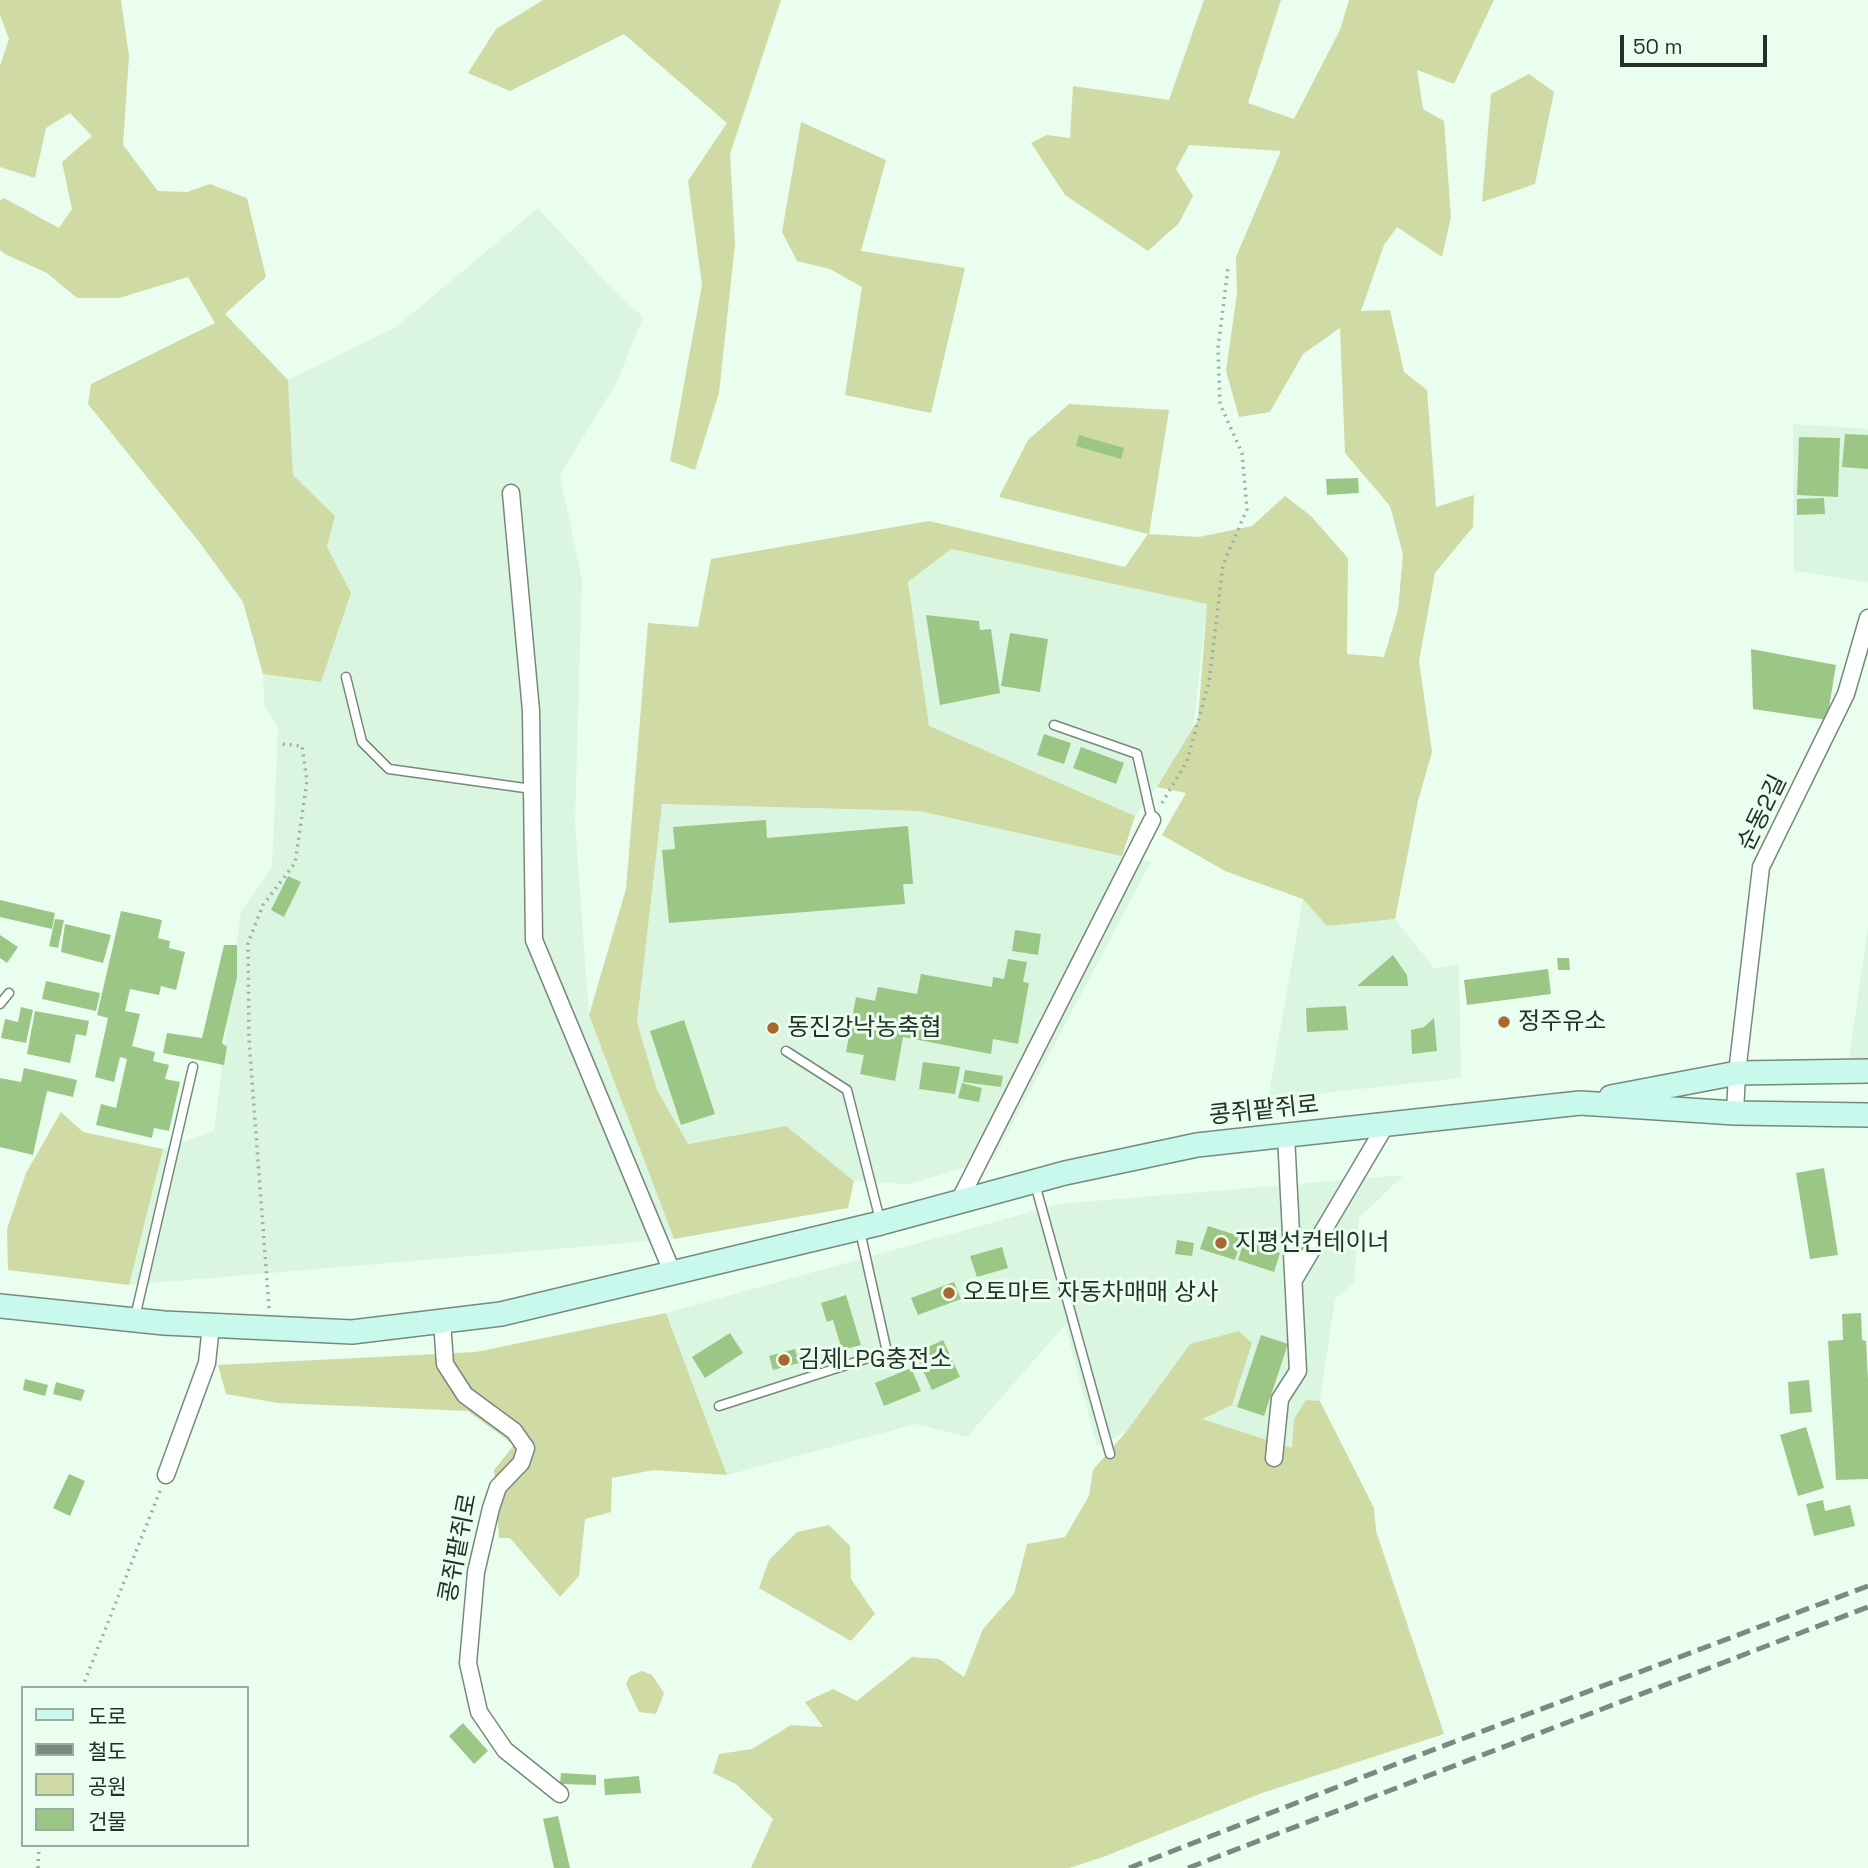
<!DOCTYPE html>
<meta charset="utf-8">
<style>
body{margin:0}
#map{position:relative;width:1868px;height:1868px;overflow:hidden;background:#eafeef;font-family:"Space Grotesk","Noto Sans KR",sans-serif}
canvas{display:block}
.legend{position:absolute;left:21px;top:1686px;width:228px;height:161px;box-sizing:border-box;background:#eafeef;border:2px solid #9caba0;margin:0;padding:9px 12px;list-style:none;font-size:21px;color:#272f29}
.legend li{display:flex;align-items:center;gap:14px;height:35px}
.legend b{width:35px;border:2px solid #9caba0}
.scale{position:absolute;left:1620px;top:35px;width:147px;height:32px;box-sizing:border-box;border:4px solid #272f29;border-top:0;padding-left:9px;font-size:21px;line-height:24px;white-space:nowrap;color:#272f29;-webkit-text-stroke:5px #eafeef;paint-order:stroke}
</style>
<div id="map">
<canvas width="1868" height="1868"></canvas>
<ul class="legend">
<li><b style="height:9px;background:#c9f8ec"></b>도로</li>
<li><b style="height:9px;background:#7c8980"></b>철도</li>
<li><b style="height:19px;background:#d0daa5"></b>공원</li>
<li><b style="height:19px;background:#9cc685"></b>건물</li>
</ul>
<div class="scale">50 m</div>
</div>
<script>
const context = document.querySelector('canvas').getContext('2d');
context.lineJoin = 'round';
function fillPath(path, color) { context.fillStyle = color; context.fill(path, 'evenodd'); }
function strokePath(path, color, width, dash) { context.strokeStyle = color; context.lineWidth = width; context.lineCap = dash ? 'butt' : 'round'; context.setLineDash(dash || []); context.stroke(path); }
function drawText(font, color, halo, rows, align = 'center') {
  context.font = font + ' "Space Grotesk","Noto Sans KR",sans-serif'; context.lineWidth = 6; context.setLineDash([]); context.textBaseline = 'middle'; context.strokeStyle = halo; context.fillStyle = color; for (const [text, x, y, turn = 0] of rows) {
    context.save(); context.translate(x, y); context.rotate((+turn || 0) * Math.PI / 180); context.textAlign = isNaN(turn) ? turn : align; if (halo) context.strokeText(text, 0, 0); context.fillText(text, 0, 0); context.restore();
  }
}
const built = new Path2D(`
 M538,208L613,290L643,317L617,382L560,475L582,580L575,822L589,1015L674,1239L129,1285L163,1149L214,1131L241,911L272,868L278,728L264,704L263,674L321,682L351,594L327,547L335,516L293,475L288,380L396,327Z
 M1793,424L1868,429V582L1794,571Z
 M951,549L1207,604L1192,741L1135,816L929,727L908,582Z
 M661,804L919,811L1151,862L994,1159L909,1184L854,1181L786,1126L687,1144L657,1090L637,1022Z
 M1303,899L1327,926L1395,919L1435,969L1459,964L1461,1078L1268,1099Z
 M1868,927V1059H1849Z
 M1404,1175L1359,1218L1354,1282L1335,1299L1320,1401H1306L1292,1448L1201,1419L1190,1344L1126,1432L1097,1446L1065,1325L967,1437L916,1424L727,1475L666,1313L1059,1204Z`);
const green = new Path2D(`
 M0,0H121L129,56L123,145L158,191L187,192L210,184L247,198L266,277L225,314L288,380L293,475L335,516L327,547L351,593L321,682L263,674L243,602L200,543L88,404L91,384L215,323L188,277L119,298H77L47,273L5,254L0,250V201L4,198L59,228L72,209L62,162L92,136L70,113L46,128L35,178L0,167V66L9,39L0,15Z
 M543,0H781L730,154L735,244L719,393L695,470L670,461L702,285L688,181L727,123L624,34L510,91L468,73L496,29Z
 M1204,0H1281L1248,103L1294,119L1340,30L1349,0H1494L1454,84L1417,70L1423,109L1444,121L1451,217L1442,257L1397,227L1384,245L1361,311L1390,310L1404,372L1427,390L1436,507L1474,495L1473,527L1435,573L1419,661L1432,752L1418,801L1395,919L1327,926L1303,899L1225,871L1162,835L1186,793L1157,787L1198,720L1207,604L951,549L908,582L929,726L1135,816L1122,856L919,811L662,804L637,1022L657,1090L688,1144L786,1126L854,1181L848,1208L674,1239L589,1015L626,889L648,623L698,627L711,559L929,521L1125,567L1148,534L999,497L1028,440L1069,404L1169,410L1149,534L1199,537L1252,526L1285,496L1311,516L1348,558L1347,654L1384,657L1398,610L1403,554L1390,506L1345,453L1340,328L1303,354L1270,412L1239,417L1226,371L1237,293L1236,257L1281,151L1189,145L1176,169L1193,196L1179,223L1148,251L1065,195L1031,143L1047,135L1070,138L1073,86L1169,100Z
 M1529,74L1554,92L1535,184L1482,202L1491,94Z
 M801,122L886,160L861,251L965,268L931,413L845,395L862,287L830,269L797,261L782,232Z
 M61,1112L83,1132L163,1149L129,1285L8,1270L7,1229L26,1173Z
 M666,1313L727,1475L654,1470L612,1478L611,1512L585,1519L579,1576L560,1597L510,1538H499L494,1470L514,1445L468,1411L278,1403L226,1394L218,1365L476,1352Z
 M1239,1331L1252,1343L1232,1405L1202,1419L1292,1448L1294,1419L1306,1400L1320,1401L1374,1508L1376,1531L1444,1734L1262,1793L1103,1857L1069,1868H751L773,1819L736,1784L713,1773L719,1754L752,1749L791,1725L823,1727L805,1702L833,1689L857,1701L912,1657L939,1659L964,1677L983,1629L1014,1594L1027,1544L1065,1537L1089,1496L1093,1470L1126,1432L1190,1344Z
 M829,1525L850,1546L851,1579L875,1614L851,1641L759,1588L769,1560L797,1532Z
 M642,1671L652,1675L664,1693L656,1714L639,1712L626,1684L630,1676Z`);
const building = new Path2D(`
 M1845,434L1868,435V469L1842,467Z
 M1079,435L1124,448L1121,459L1076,446Z
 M1799,437L1840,438L1838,497L1797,495Z
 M1358,478L1359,493L1327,495L1326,479Z
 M1824,498L1825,514L1797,515V499Z
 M926,615L979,621L980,630L991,629L1000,693L940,705Z
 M1010,633L1048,639L1040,692L1001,686Z
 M1751,649L1836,665L1827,720L1753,709Z
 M1044,734L1071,743L1064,764L1037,755Z
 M1081,747L1124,763L1116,784L1073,768Z
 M766,820L767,838L908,826L913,884H903L905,904L669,923L662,850L675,849L673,827Z
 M288,876L301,882L284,917L271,910Z
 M0,900L55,913L52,929L0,917Z
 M121,911L162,920L158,938L170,941L169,948L185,952L176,990L161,986L159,995L130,989L125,1011L140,1014L132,1046L155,1052L153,1061L169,1065L165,1079L180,1082L169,1131L154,1128L152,1138L96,1125L101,1104L116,1108L127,1059L120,1057L114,1082L95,1077L108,1018L97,1015Z
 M55,919L64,920L58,948L49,946Z
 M65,924L111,935L103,963L61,952Z
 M1015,930L1041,934L1038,955L1012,951Z
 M0,935L18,947L7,963L0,958Z
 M224,945H237V977L222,1043L227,1047L224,1065L163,1053L167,1033L202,1038Z
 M1393,955L1407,975L1408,986H1357Z
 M1557,958H1569L1570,970H1558Z
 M1008,959L1027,962L1023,982L1029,983L1018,1044L993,1039L991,1054L903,1037L895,1081L860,1074L864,1055L846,1052L856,997L875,1001L878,987L917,994L921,974L992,987L993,977L1004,979Z
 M1548,969L1551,994L1467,1005L1464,980Z
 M46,981L100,993L96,1011L42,999Z
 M1346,1006L1348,1030L1307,1032L1306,1008Z
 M21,1007L33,1010L26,1043L1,1038L5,1019L18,1022Z
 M35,1011L89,1021L86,1036L76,1034L70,1063L27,1054Z
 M1434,1018L1437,1051L1412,1054L1411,1030L1424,1027Z
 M684,1020L715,1114L681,1125L650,1031Z
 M923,1062L960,1067L955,1094L919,1089Z
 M24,1068L77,1080L73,1097L47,1091L33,1155L0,1147V1078L21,1082Z
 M965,1070L1003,1076L1001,1087L963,1082Z
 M962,1083L982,1088L979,1102L958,1098Z
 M1824,1168L1838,1255L1810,1259L1796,1173Z
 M1208,1226L1242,1237L1235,1260L1200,1249Z
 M1177,1240L1194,1243L1192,1256L1175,1254Z
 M1244,1241L1280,1253L1274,1272L1238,1260Z
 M1002,1247L1008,1268L977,1277L970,1256Z
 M954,1282L961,1299L918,1315L911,1298Z
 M846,1295L861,1345L842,1350L833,1320L827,1322L821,1303Z
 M1861,1313L1862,1340L1866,1341L1868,1380V1479L1836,1480L1828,1341L1843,1340L1842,1314Z
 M730,1333L743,1353L705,1378L692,1357Z
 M1261,1335L1288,1344L1264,1416L1237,1407Z
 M943,1340L960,1377L932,1390L915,1353Z
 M795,1349L799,1363L773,1370L769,1356Z
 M911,1368L921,1391L884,1406L875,1383Z
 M25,1379L48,1385L45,1396L23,1390Z
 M1809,1380L1812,1412L1790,1414L1788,1382Z
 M56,1382L85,1390L81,1401L53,1394Z
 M1806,1427L1824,1488L1798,1496L1780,1435Z
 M69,1474L85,1481L70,1516L53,1508Z
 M1823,1500L1825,1511L1850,1505L1855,1526L1814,1536L1806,1504Z
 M463,1723L488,1751L474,1764L449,1736Z
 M561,1773L596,1775V1785L560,1784Z
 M639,1776L641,1793L605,1795L604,1779Z
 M558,1816L570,1868H554L543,1819Z`);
const path = new Path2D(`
 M1162,803L1187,761L1209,682L1223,565L1247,509L1242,453L1220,404L1218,348L1228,268
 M269,1308L249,1040L248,943L263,905L295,863L307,781L302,746L281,744
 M82,1688L160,1491
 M38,1868L39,1845`);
const lane = new Path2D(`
 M346,677L362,742L389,769L532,789
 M1054,725L1137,754L1152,820
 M0,1004L9,993
 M786,1051L847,1090L880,1220
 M1035,1184L1110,1454
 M135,1317L193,1067
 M719,1406L887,1352L860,1231`);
const street = new Path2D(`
 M511,493L531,711L534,940L673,1274
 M1735,1113L1737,1073L1761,867L1846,694L1868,618
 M959,1201L1152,820
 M1294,1280L1387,1123
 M442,1321L445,1364L465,1395L514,1431L526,1448L521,1463L498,1487L491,1508L476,1572L468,1663L479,1712L505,1750L560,1794
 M1274,1458L1280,1399L1298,1371L1286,1135
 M166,1475L207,1363L211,1325`);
const secondary = new Path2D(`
 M1611,1097L1737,1073L1868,1071
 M0,1306L164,1323L352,1332L501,1314L881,1223L1065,1173L1197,1145L1580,1103L1735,1113L1868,1115`);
const rail = new Path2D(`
 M1129,1868L1422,1754L1868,1586
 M1188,1868L1868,1607`);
const markers = [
 [1504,1022,7,"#a86930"],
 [773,1028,7,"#a86930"],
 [1221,1243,7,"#a86930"],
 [949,1293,7,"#a86930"],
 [784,1360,7,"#a86930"]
];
const streetNames = [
 ["순동2길",1763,813,-64],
 ["콩쥐팥쥐로",1264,1111,-6],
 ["콩쥐팥쥐로",459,1548,-79]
];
const poiNames = [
 ["정주유소",1518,1022],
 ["동진강낙농축협",787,1028],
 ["지평선컨테이너",1235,1243],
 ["오토마트 자동차매매 상사",963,1293],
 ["김제LPG충전소",798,1360]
];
fillPath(built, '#daf6e1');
fillPath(green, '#d0daa5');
fillPath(building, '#9cc685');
strokePath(lane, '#77897c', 11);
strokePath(street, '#77897c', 19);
strokePath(secondary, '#77897c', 26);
strokePath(path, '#9faea3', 3.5, [2, 5]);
strokePath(lane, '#fff', 8);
strokePath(street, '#fff', 16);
strokePath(secondary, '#c9f8ec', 23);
strokePath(rail, '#7c8980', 5, [14, 7]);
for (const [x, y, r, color] of markers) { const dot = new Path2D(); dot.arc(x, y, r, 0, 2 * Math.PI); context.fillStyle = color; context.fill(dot); strokePath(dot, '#eafeef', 2.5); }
drawText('24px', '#272f29', '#eafeef', streetNames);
drawText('24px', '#272f29', '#eafeef', poiNames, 'left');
</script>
